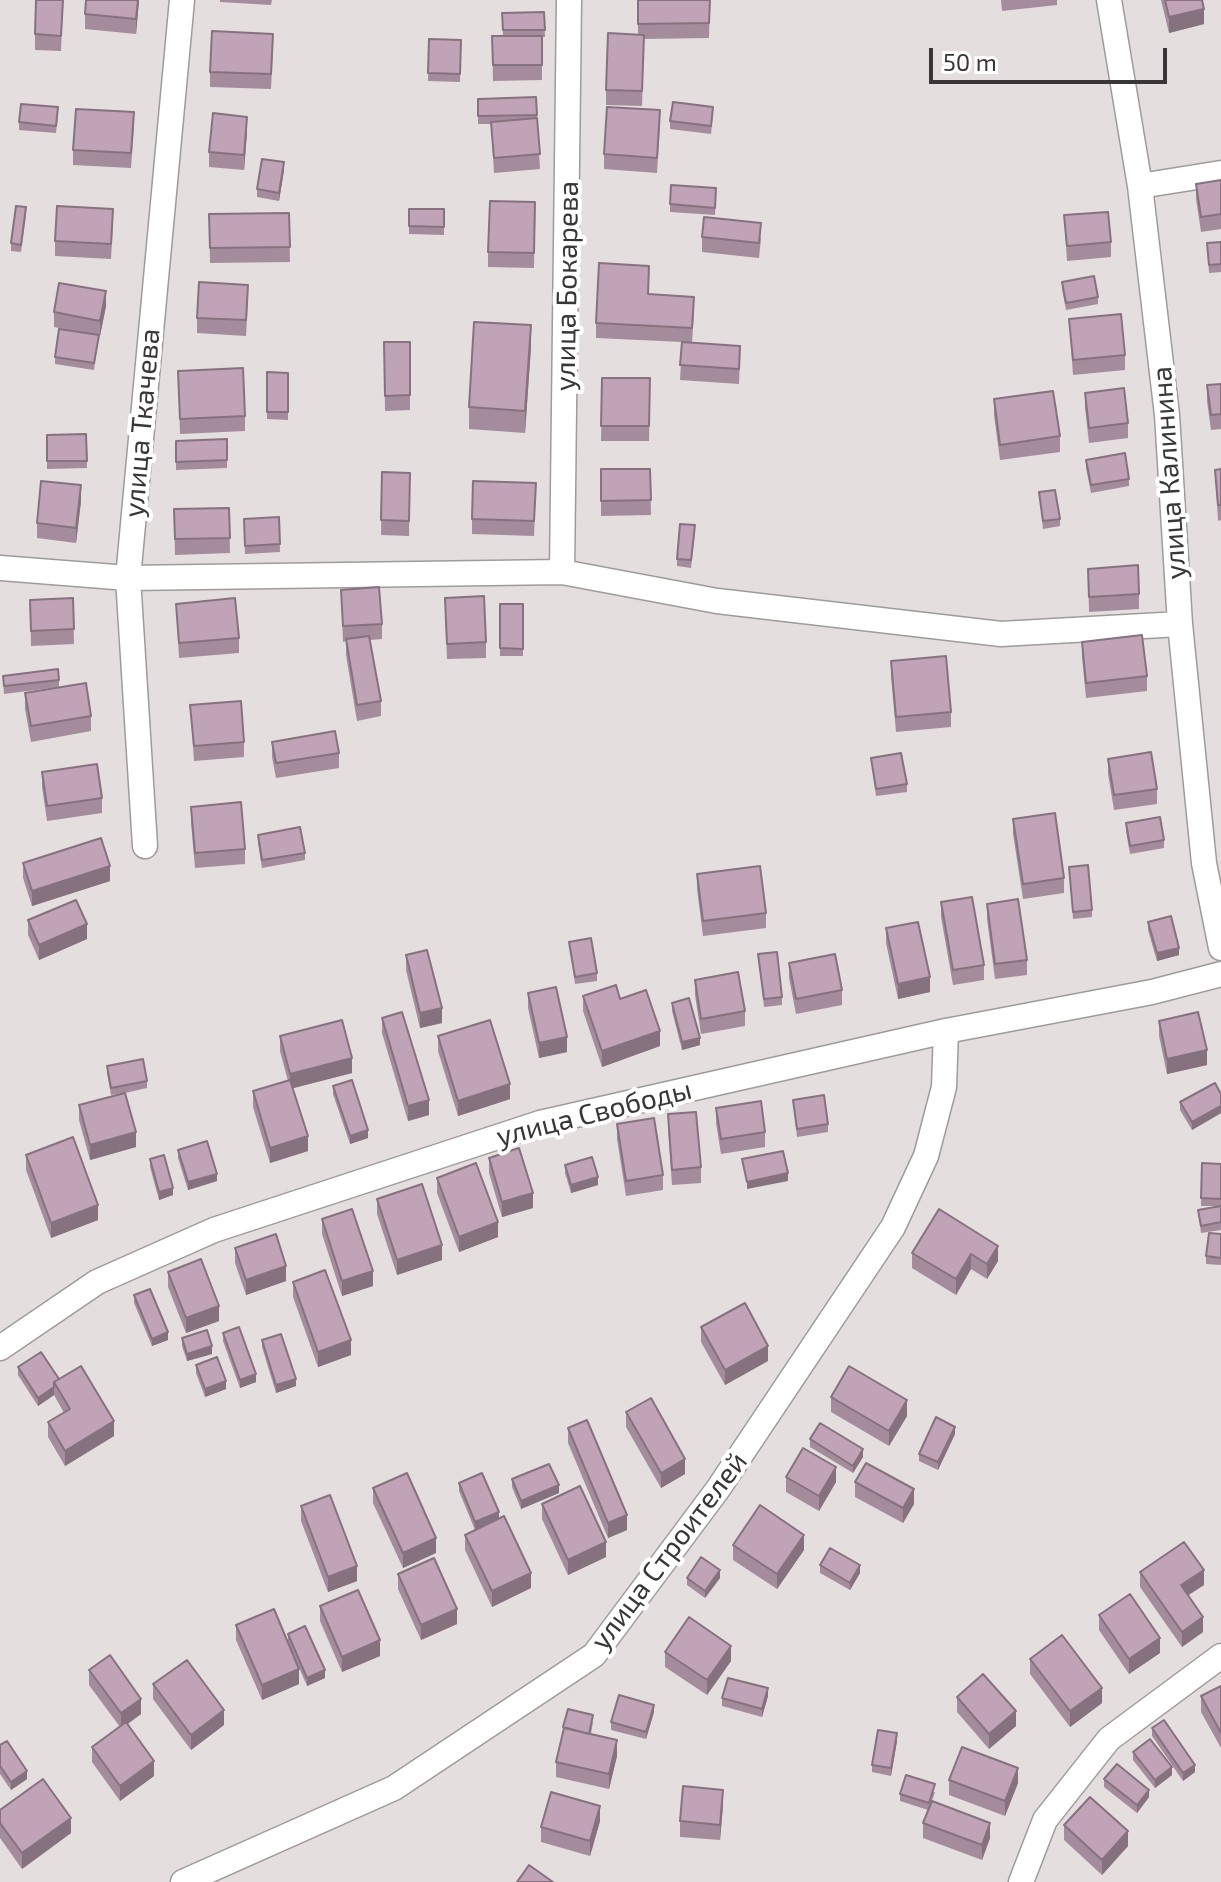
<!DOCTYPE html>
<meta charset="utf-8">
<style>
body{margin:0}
#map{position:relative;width:1221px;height:1882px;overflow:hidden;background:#e4dedf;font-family:"Exo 2",sans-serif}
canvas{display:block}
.scale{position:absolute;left:929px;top:48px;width:238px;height:36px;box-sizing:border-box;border:4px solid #393637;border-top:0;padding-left:10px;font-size:24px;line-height:28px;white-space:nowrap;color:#393637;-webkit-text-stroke:6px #fff;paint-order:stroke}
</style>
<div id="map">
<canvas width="1221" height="1882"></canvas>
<div class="scale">50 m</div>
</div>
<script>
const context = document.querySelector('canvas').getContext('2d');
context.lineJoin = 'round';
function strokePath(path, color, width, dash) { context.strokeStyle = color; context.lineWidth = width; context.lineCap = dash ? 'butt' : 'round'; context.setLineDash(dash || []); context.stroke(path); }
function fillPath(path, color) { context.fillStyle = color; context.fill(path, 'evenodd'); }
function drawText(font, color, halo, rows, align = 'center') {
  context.font = font + ' "Exo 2",sans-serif'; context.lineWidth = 8; context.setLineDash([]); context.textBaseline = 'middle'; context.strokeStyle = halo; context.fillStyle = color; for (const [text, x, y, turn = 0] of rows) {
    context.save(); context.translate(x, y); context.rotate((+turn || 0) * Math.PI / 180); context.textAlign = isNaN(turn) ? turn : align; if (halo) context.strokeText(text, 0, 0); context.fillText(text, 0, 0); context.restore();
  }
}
const minor = new Path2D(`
 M1109,0L1140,186L1167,415L1180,624L1204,863L1221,948
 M1140,186L1221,173
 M0,568L128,578L562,572L717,601L1001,634L1180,624
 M562,572L569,0
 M145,846L128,578L182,0
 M0,1348L97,1282L214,1230L540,1123L946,1031L1152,992L1221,974
 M183,1882L394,1788L594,1655L718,1489L893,1227L926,1156L944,1087L946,1031
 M1021,1882L1045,1820L1109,1739L1221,1656`);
const wall = new Path2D(`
 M63,0L61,51L35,50V34Z
 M139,0L136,34L85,29V14Z
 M220,0H272L271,5L220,2Z
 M638,0H710L709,38L644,39L642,106L606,105V90L638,35Z
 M1001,0H1057V5L1002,11Z
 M1161,0H1202L1204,24L1169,33Z
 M544,12L545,37H542V80L493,81L492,36H503L502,13Z
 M429,39L461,40L460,82L428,81Z
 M273,49L271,89L210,87V72Z
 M536,97L540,169L494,173L491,124H478V99Z
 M713,114L711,134L670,129V121Z
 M58,115L56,133L19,130V122Z
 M660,126L657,173L604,169V154Z
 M134,127L131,168L73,165V150Z
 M247,132L244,170L209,167V152Z
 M284,170L279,201L257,197V189Z
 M1221,180V229L1201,232L1196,199V184Z
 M716,196L715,215L670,212V204Z
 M535,202L534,268L488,267V252Z
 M409,209H444V235L409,234Z
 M289,213L290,262L210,263L209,214Z
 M26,215L21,252L11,251V243Z
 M1064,215L1111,242V257L1067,261Z
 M113,224L111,259L55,256V241Z
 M702,237L761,238L759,258L702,252Z
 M1221,242V272L1209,273L1207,243Z
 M649,281V295L694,312L692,343L740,361L739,384L680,380L682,342L596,338V323Z
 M1062,282L1098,297V304L1066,310L1062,289Z
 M248,300L246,336L197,333V318Z
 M106,306L100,336H99L94,370L55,364V357L77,332L54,327V312Z
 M1069,319L1125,355V370L1073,375Z
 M384,342H410V410L385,411Z
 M531,347L525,433L469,429V407Z
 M178,371L245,416V431L180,434Z
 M267,372L288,373V420L267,419Z
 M602,378H650L649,441H601Z
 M1221,384V429L1211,430L1207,401V385Z
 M1085,393L1128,423V438L1089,443L1085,408Z
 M994,399L1060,436V452L1000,460L994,415Z
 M86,434L87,468L47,469V435Z
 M227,439V468L176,470V441Z
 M1086,460L1129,479V486L1091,493L1086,468Z
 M601,469H650L651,515L601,516Z
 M1221,469V520L1218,521L1215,470Z
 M382,472L410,473L409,536L381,535Z
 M536,483L534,536L472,534V519Z
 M1039,492L1060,519V526L1043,529Z
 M81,501L76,543L37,538V523Z
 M229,508L230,553L175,555L174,509Z
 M279,517L280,552L245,554L244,519Z
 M695,533L691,568L677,566V559Z
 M1088,569L1139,594V609L1089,612Z
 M341,590L382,624V639L370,640L381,701V716L357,721L346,655V641L343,642Z
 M73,598L74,644L31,646L30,600Z
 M176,604L239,638V653L179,658Z
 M500,604H523V656H500Z
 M445,613L486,642V658L447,659Z
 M1082,642L1147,676V691L1086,698L1082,657Z
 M891,661L951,712V727L896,732L891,676Z
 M3,676L59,680V687L4,694Z
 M25,693L91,716V731L31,742L25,709Z
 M190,705L244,742V757L194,761Z
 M272,742L339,753V768L276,778L272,757Z
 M871,758L907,784V792L876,796Z
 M1108,759L1157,789V804L1114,810L1108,774Z
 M42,772L102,798V813L47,821L42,787Z
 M191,807L245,849V864L195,868L191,822Z
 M1013,819L1064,878V893L1023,899L1013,834Z
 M1126,823L1164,840V848L1130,854L1126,831Z
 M258,835L305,853V860L262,868L258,843Z
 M23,863L110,881L32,906L23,878Z
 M1069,867L1092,910V917L1073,919Z
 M697,874L766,913V928L703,936L697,889Z
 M941,902L984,965V980L953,985L941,917Z
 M987,904L1027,960V975L995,979L987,919Z
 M28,920L87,939L39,960L28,935Z
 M1148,922L1179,955L1157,961L1148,930Z
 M886,928L930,992L898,999L886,943Z
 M569,942L597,973V981L575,984Z
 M758,954L782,997V1005L764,1007Z
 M406,955L442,1023L420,1028L406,970Z
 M789,963L842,990V1005L796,1014L789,978Z
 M695,980L745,1011V1026L701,1034L695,995Z
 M528,993L567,1052L539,1058L528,1008Z
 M583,996L620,999L660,1046L602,1067L583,1011Z
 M672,1003L700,1045L682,1050L672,1011Z
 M382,1018L429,1115L408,1121L382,1033Z
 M1159,1021L1207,1065L1167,1074L1159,1036Z
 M280,1036L352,1073L293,1088L308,1151L270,1163L253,1107V1091L288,1081L280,1051Z
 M438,1036L510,1099L458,1116L438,1051Z
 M107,1066L147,1081V1088L125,1093L136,1147L90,1160L79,1120V1105L124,1093L111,1095L107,1073Z
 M333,1086L368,1138L350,1144L333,1094Z
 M1221,1094V1113L1192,1130L1180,1110V1102Z
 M793,1100L828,1124V1132L797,1137Z
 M716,1108L765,1132V1147L721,1154L716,1123Z
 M668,1114L701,1167V1183L672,1185L668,1129Z
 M617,1124L663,1175V1190L626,1196L617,1139Z
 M178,1150L217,1181L188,1190L178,1158Z
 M26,1155L98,1220L51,1238L26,1170Z
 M489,1158L533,1208L502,1217L489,1173Z
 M150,1159L173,1195L159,1200L150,1167Z
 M1202,1163L1221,1164V1230L1201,1233L1198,1210L1219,1206H1201Z
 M565,1165L598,1185L571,1193L565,1173Z
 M437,1178L498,1237L459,1252L437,1193Z
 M377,1199L442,1260L397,1275L377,1214Z
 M939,1209L998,1261L987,1279L971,1269L956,1295L912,1268V1253Z
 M322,1219L373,1286L342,1296L322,1234Z
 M1221,1234V1265L1206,1264V1256Z
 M235,1248L286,1281L246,1295L235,1263Z
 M168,1272L219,1321L186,1333L168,1287Z
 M293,1282L351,1355L318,1367L293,1297Z
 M134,1295L168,1340L152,1346L134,1303Z
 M701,1327L768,1361L725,1385L701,1342Z
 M223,1333L256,1382L240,1388L223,1341Z
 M182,1338L212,1354L187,1361L182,1346Z
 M262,1340L296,1386L276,1393L262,1347Z
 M196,1365L226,1389L205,1397L196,1373Z
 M18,1367L59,1379L114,1436L65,1466L48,1437V1422L64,1413L54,1395L38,1406L18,1375Z
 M831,1397L907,1416L889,1446L831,1412Z
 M626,1412L685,1474L661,1488L626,1427Z
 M568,1428L627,1530L608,1538L568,1443Z
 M955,1434L938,1470L919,1461V1454Z
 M810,1439L863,1457L853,1473L810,1447Z
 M786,1477L836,1482L819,1511L786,1492Z
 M512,1479L559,1493L521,1509L512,1487Z
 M855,1482L914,1504L903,1523L855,1497Z
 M459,1483L499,1519L531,1588L492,1607L465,1550V1535L475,1530L459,1491Z
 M373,1488L436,1553L403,1568L373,1503Z
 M542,1504L606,1557L568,1575L542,1519Z
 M301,1506L357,1581L328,1592L301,1521Z
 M733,1545L804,1550L777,1589L733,1560Z
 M820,1565L860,1573L850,1590L820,1573Z
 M1140,1572L1204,1585L1188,1595L1203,1632L1182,1647L1140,1587Z
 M398,1574L457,1624L421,1640L398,1589Z
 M687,1578H720L705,1598L687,1585Z
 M320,1606L380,1656L342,1672L320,1621Z
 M1099,1615L1160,1653L1129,1674L1099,1630Z
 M236,1625L299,1684L262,1700L236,1640Z
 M288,1634L325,1678L307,1686L288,1642Z
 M665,1652L731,1661L707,1695L665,1667Z
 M1030,1659L1102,1703L1070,1727L1030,1674Z
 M89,1670L141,1714L127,1724L154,1776L120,1801L92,1762V1747L120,1727L89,1685Z
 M153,1684L224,1725L191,1750L153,1699Z
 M1221,1686V1748L1201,1712V1696Z
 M768,1696L762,1717L722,1706V1698Z
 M957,1697L1016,1726L989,1749L957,1712Z
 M654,1712L646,1739L611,1730V1722Z
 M593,1722L591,1734L617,1756L609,1789L556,1777V1762L563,1735V1727Z
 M1152,1728L1195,1772L1183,1781L1152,1736Z
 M897,1741L891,1776L872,1772V1765Z
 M0,1745L27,1779L11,1790L0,1774Z
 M1133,1752L1172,1775L1155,1788L1133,1760Z
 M1104,1779L1149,1797L1137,1813L1104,1787Z
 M949,1780L1018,1783L1005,1816L949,1795Z
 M935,1792L932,1801L990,1838L982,1860L923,1838V1823L928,1810L900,1801V1794Z
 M723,1805L720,1840L680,1837V1821Z
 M0,1810L71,1833L22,1869L0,1838Z
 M600,1821L590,1856L541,1842V1827Z
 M1064,1825L1128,1846L1102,1875L1064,1840Z`);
const shadedWall = new Path2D(`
 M138,0H139L136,34V19Z
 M1204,9V24L1169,33V17Z
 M247,117V132L244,170V155Z
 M284,162V170L279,201V193Z
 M106,291V306L100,336V321Z
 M531,325V347L525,433V411Z
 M81,485V501L76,543V528Z
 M110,866V881L32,906V891Z
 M87,924V939L39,960V945Z
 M1179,948V955L1157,961V953Z
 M930,977V992L898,999V984Z
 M442,1008V1023L420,1028V1013Z
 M660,1031V1046L602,1067V1051Z
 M567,1037V1052L539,1058V1043Z
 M700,1038V1045L682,1050V1042Z
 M1207,1050V1065L1167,1074V1059Z
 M352,1058V1073L290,1089V1074Z
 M510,1084V1099L458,1116V1101Z
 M429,1100V1115L408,1121V1106Z
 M1221,1106V1113L1192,1130V1122Z
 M368,1130V1138L350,1144V1136Z
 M136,1132V1147L90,1160V1145Z
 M308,1136V1151L270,1163V1148Z
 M788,1173V1181L747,1189V1182Z
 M217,1174V1181L188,1190V1182Z
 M598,1177V1185L571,1193V1185Z
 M173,1188V1195L159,1200V1192Z
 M533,1193V1208L502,1217V1202Z
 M98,1205V1220L51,1238V1223Z
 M498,1222V1237L459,1252V1237Z
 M442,1245V1260L397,1275V1260Z
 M998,1246V1261L987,1279V1264Z
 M971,1254V1269L956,1295V1279Z
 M286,1266V1281L246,1295V1280Z
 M373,1271V1286L342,1296V1281Z
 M219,1306V1321L186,1333V1318Z
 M168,1332V1340L152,1346V1339Z
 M351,1340V1355L318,1367V1352Z
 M212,1346V1354L187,1361V1354Z
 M768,1346V1361L725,1385V1370Z
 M256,1374V1382L240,1388V1380Z
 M296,1379V1386L276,1393V1385Z
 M226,1381V1389L205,1397V1389Z
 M54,1387V1395L38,1406V1398Z
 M907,1400V1416L889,1446V1431Z
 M114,1421V1436L65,1466V1451Z
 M955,1427V1434L938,1470V1462Z
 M863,1449V1457L853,1473V1466Z
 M685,1459V1474L661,1488V1473Z
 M836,1467V1482L819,1511V1496Z
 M559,1485V1493L521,1509V1501Z
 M914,1489V1504L903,1523V1508Z
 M499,1512V1520L475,1530V1522Z
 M627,1515V1530L608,1538V1523Z
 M804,1535V1550L777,1589V1574Z
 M436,1538V1553L403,1568V1553Z
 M606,1542V1557L568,1575V1560Z
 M860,1565V1573L850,1590V1583Z
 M357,1566V1581L328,1592V1577Z
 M720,1570V1578L705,1598V1591Z
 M1204,1570V1585L1181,1600V1585Z
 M531,1573V1588L492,1607V1591Z
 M457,1609V1624L421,1640V1625Z
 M1203,1617V1632L1182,1647V1632Z
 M1160,1638V1653L1129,1674V1659Z
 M380,1640V1656L342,1672V1657Z
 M731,1646V1661L707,1695V1680Z
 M299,1669V1684L262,1700V1685Z
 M325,1670V1678L307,1686V1678Z
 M768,1688V1696L762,1717V1709Z
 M1102,1688V1703L1070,1727V1711Z
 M141,1699V1714L121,1729V1713Z
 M654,1705V1712L646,1739V1732Z
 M224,1710V1725L191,1750V1735Z
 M1016,1711V1726L989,1749V1734Z
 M897,1733V1741L891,1776V1768Z
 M617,1740V1756L609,1789V1774Z
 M154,1761V1776L120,1801V1786Z
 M1195,1765V1772L1183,1781V1773Z
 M1172,1767V1775L1155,1788V1780Z
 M1018,1768V1783L1005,1816V1801Z
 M27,1771V1779L11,1790V1782Z
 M723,1790V1805L720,1840V1825Z
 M1149,1790V1797L1137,1813V1805Z
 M600,1806V1821L590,1856V1841Z
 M71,1818V1833L22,1869V1853Z
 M990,1823V1838L982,1860V1845Z
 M1128,1831V1846L1102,1875V1860Z`);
const building = new Path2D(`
 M36,0H63L61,36L35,34Z
 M86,0H138L136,19L85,14Z
 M638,0H710L709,23L638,24Z
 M1165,0H1202L1204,9L1169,17Z
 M544,12L545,30H503L502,13Z
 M212,31L273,34L271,74L210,72Z
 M608,33L644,35L642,91L606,90Z
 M492,36H542V65H493Z
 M429,39L461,40L460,74L428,73Z
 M536,97L537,115L478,116V99Z
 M673,102L713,107L711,126L670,121Z
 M21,104L58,107L56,126L19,122Z
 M607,107L660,110L657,158L604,154Z
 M76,109L134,112L131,153L73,150Z
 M213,113L247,117L244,155L209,152Z
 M537,118L540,154L494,158L491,122Z
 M262,159L284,162L279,193L257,189Z
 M1221,180V214L1201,217L1196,184Z
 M671,185L716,188L715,208L670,204Z
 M490,201L535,202L534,253L488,252Z
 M16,206L26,207L21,245L11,243Z
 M57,206L113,209L111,244L55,241Z
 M409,209H444V227L409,226Z
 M1108,212L1111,242L1067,246L1064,215Z
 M289,213L290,247L210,248L209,214Z
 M704,217L761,223L759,243L702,237Z
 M1221,242V264L1209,265L1207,243Z
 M599,263L649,266L648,294L694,297L692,328L596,323Z
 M1094,276L1098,297L1066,303L1062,282Z
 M199,282L248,285L246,320L197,318Z
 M59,283L106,291L100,321L54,312Z
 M1121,314L1125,355L1073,360L1069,319Z
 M474,322L531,325L525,411L469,407Z
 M59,329L99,335L94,363L55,357Z
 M384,342H410V395L385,396Z
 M682,342L740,346L739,369L680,365Z
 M243,368L245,416L180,419L178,371Z
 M267,372L288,373V412H267Z
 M602,378H650L649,426H601Z
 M1221,384V414L1211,415L1207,385Z
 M1124,388L1128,423L1089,428L1085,393Z
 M1053,391L1060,436L1000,445L994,399Z
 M86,434L87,461H47V435Z
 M227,439V460L176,462V441Z
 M1125,453L1129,479L1091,485L1086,460Z
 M601,469H650L651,500L601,501Z
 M1221,469V505H1218L1215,470Z
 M382,472L410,473L409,521L381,520Z
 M41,481L81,485L76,528L37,523Z
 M473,481L536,483L534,521L472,519Z
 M1055,490L1060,519L1043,521L1039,492Z
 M229,508L230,538L175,539L174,509Z
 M279,517L280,544L245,546L244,519Z
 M680,524L695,525L691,560L677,559Z
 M1138,565L1139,594L1089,597L1088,569Z
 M379,587L382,624L343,626L341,590Z
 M484,596L486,642L447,644L445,598Z
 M73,598L74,629L31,631L30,600Z
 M235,598L239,638L179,643L176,604Z
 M500,604H523V649L500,648Z
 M1142,635L1147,676L1086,683L1082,642Z
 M369,636L381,701L357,705L346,639Z
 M946,656L951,712L896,717L891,661Z
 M58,669L59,680L4,686L3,676Z
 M86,683L91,716L31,726L25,693Z
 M241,701L244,742L194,746L190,705Z
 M335,731L339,753L276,763L272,742Z
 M1151,752L1157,789L1114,795L1108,759Z
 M901,753L907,784L876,789L871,758Z
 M97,764L102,798L47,806L42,772Z
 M241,802L245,849L195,853L191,807Z
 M1055,813L1064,878L1023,884L1013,819Z
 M1160,817L1164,840L1130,846L1126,823Z
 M300,827L305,853L262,860L258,835Z
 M101,838L110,866L32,891L23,863Z
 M1088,865L1092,910L1073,912L1069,867Z
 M760,866L766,913L703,921L697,874Z
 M972,897L984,965L953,970L941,902Z
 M1018,899L1027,960L995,964L987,904Z
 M76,900L87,924L39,945L28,920Z
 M1171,916L1179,948L1157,953L1148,922Z
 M918,922L930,977L898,984L886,928Z
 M591,938L597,973L575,977L569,942Z
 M427,950L442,1008L420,1013L406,955Z
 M777,952L782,997L764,999L758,954Z
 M835,954L842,990L796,999L789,963Z
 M738,972L745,1011L701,1019L695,980Z
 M616,985L620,999L646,990L660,1031L602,1051L583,996Z
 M556,987L567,1037L539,1043L528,993Z
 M689,998L700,1038L682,1042L672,1003Z
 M402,1012L429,1100L408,1106L382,1018Z
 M1198,1012L1207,1050L1167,1059L1159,1021Z
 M342,1020L352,1058L290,1074L280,1036Z
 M490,1020L510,1084L458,1101L438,1036Z
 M143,1059L147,1081L111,1088L107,1066Z
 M290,1080L308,1136L270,1148L253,1091Z
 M352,1080L368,1130L350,1136L333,1086Z
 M1215,1083L1221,1094V1106L1192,1122L1180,1102Z
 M125,1093L136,1132L90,1145L79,1105Z
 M824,1095L828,1124L797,1129L793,1100Z
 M761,1101L765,1132L721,1139L716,1108Z
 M696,1112L701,1167L672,1170L668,1114Z
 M654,1118L663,1175L626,1181L617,1124Z
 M73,1137L98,1205L51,1223L26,1155Z
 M207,1141L217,1174L188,1182L178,1150Z
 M519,1148L533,1193L502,1202L489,1158Z
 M783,1151L788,1173L747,1182L742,1159Z
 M164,1155L173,1188L159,1192L150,1159Z
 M592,1157L598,1177L571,1185L565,1165Z
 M476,1163L498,1222L459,1237L437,1178Z
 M1202,1163L1221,1164V1199L1201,1198Z
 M422,1184L442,1245L397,1260L377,1199Z
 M1221,1206V1222L1201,1226L1198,1210Z
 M352,1209L373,1271L342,1281L322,1219Z
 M939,1209L998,1246L987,1264L971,1254L956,1279L912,1253Z
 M1209,1233L1221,1234V1258L1206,1256Z
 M276,1234L286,1266L246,1280L235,1248Z
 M201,1259L219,1306L186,1318L168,1272Z
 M325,1270L351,1340L318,1352L293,1282Z
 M150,1289L168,1332L152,1339L134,1295Z
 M745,1303L768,1346L725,1370L701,1327Z
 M239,1327L256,1374L240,1380L223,1333Z
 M207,1330L212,1346L187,1354L182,1338Z
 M281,1334L296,1379L276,1385L262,1340Z
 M41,1352L59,1379L54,1382V1387L38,1398L18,1367Z
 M217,1357L226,1381L205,1389L196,1365Z
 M81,1366L114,1421L65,1451L48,1422L70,1409L54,1382Z
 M849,1366L907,1400L889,1431L831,1397Z
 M651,1398L685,1459L661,1473L626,1412Z
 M936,1417L955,1427L938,1462L919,1454Z
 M587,1420L627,1515L608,1523L568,1428Z
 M820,1423L863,1449L853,1466L810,1439Z
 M803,1448L836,1467L819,1496L786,1477Z
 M866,1463L914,1489L903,1508L855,1482Z
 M549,1464L559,1485L521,1501L512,1479Z
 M407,1473L436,1538L403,1553L373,1488Z
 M482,1473L499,1512L475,1522L459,1483Z
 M580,1486L606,1542L568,1560L542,1504Z
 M330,1495L357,1566L328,1577L301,1506Z
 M760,1505L804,1535L777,1574L733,1545Z
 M504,1516L531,1573L492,1591L465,1535Z
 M1184,1542L1204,1570L1181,1585L1203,1617L1182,1632L1140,1572Z
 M830,1548L860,1565L850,1583L820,1565Z
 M701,1557L720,1570L705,1591L687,1578Z
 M434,1558L457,1609L421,1625L398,1574Z
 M358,1590L380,1640L342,1657L320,1606Z
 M1130,1594L1160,1638L1129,1659L1099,1615Z
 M274,1609L299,1669L262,1685L236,1625Z
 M689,1617L731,1646L707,1680L665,1652Z
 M305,1626L325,1670L307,1678L288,1634Z
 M1062,1635L1102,1688L1070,1711L1030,1659Z
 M110,1655L141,1699L121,1713L89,1670Z
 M187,1660L224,1710L191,1735L153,1684Z
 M983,1674L1016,1711L989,1734L957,1697Z
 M728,1678L768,1688L762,1709L722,1698Z
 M1221,1686V1733L1201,1696Z
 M619,1695L654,1705L646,1732L611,1722Z
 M568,1709L593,1715L589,1734L563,1727Z
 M1164,1720L1195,1765L1183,1773L1152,1728Z
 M126,1722L154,1761L120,1786L92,1747Z
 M564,1728L617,1740L609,1774L556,1762Z
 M878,1730L897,1733L891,1768L872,1765Z
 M1150,1739L1172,1767L1155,1780L1133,1752Z
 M7,1741L27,1771L11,1782L0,1766V1745Z
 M962,1747L1018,1768L1005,1801L949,1780Z
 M1117,1764L1149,1790L1137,1805L1104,1779Z
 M906,1775L935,1784L929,1803L900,1794Z
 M43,1779L71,1818L22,1853L0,1823V1810Z
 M683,1786L723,1790L720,1825L680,1821Z
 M551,1792L600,1806L590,1841L541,1827Z
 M1090,1797L1128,1831L1102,1860L1064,1825Z
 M932,1801L990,1823L982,1845L923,1823Z
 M529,1865L553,1882H517Z`);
const streetNames = [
 ["улица Бокарева",567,286,-89],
 ["улица Ткачева",142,423,-85],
 ["улица Калинина",1169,473,-94],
 ["улица Свободы",594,1113,-14],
 ["улица Строителей",669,1551,-53]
];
strokePath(minor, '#a09b9b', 27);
strokePath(minor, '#fff', 24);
fillPath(wall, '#a58c9d');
fillPath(shadedWall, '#86727f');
fillPath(building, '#c0a3b6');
strokePath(building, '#86727f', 2);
drawText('28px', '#393637', '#fff', streetNames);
</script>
